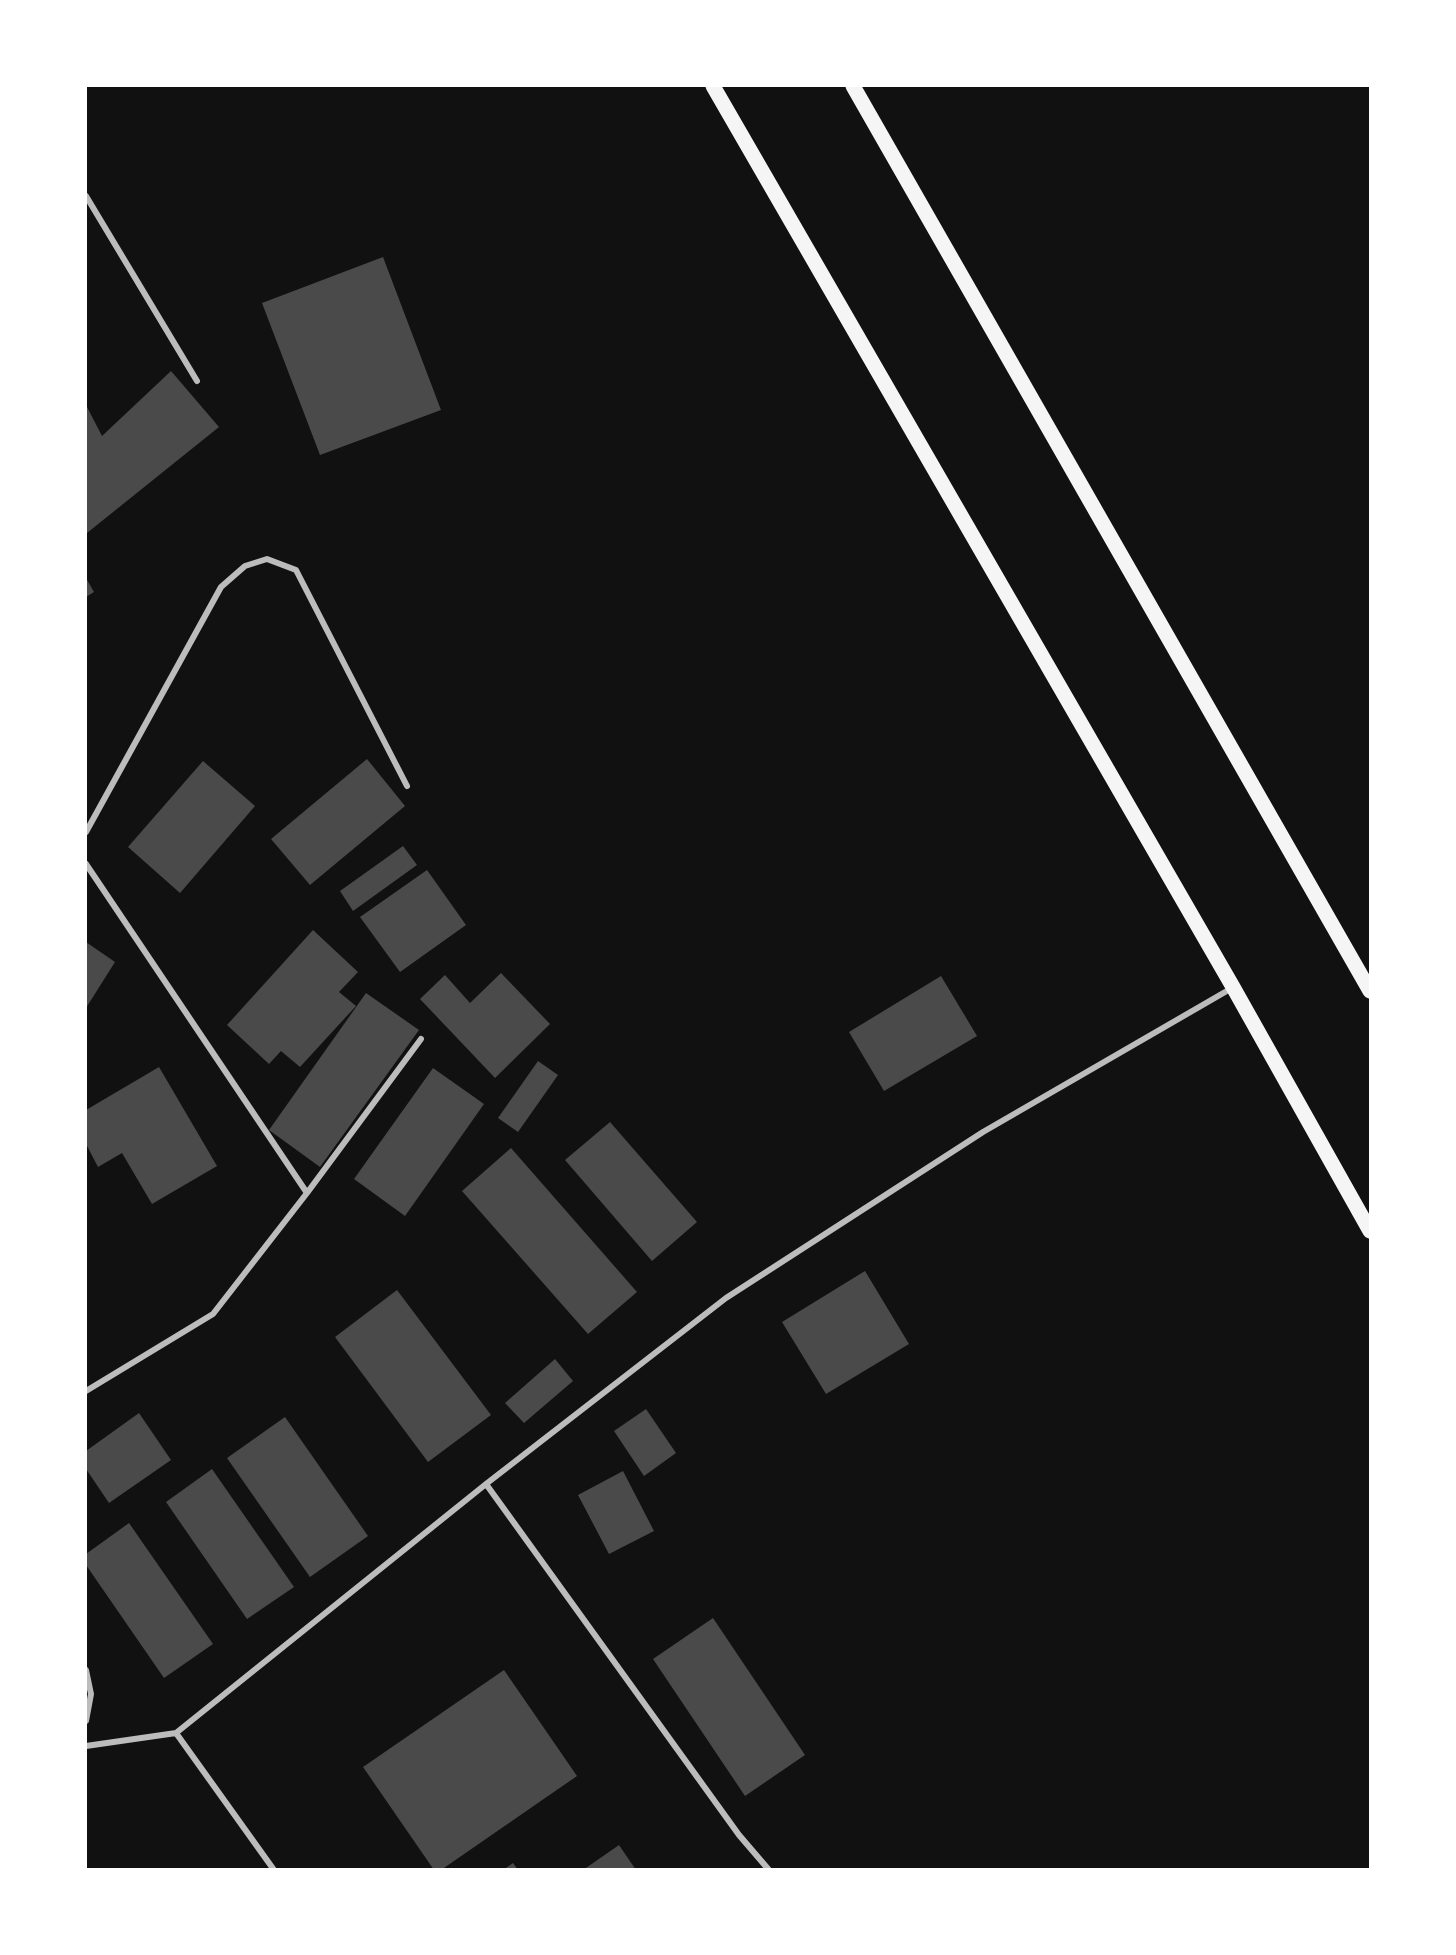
<!DOCTYPE html>
<style>
body{margin:0}
#map{position:relative;width:1456px;height:1955px;overflow:hidden;background:#111;font-family:"Golos Text",sans-serif}
canvas{display:block}
.frame{position:absolute;inset:0;border:87px solid #fff;pointer-events:none}
</style>
<div id="map">
<canvas width="1456" height="1955"></canvas>
<div class="frame"></div>
</div>
<script>
const context = document.querySelector('canvas').getContext('2d');
context.lineJoin = 'round';
function fillPath(path, color) { context.fillStyle = color; context.fill(path, 'evenodd'); }
function strokePath(path, color, width, dash) { context.strokeStyle = color; context.lineWidth = width; context.lineCap = dash ? 'butt' : 'round'; context.setLineDash(dash || []); context.stroke(path); }
const building = new Path2D(`
 M383,257L441,410L320,455L262,303Z
 M171,371L219,427L87,533L86,530V405L102,436Z
 M86,578L94,592L86,597Z
 M367,759L405,806L310,885L271,839Z
 M203,761L255,806L180,893L128,847Z
 M403,846L417,865L353,911L340,891Z
 M427,870L466,925L400,972L360,917Z
 M313,930L358,972L339,992L356,1006L300,1067L281,1051L269,1064L227,1025Z
 M86,942L115,962L86,1008Z
 M501,973L550,1024L495,1078L420,999L445,975L470,1003Z
 M941,976L977,1036L884,1091L849,1032Z
 M366,993L419,1030L320,1167L269,1130Z
 M538,1061L558,1075L518,1132L498,1118Z
 M159,1067L217,1166L152,1204L122,1153L98,1167L86,1144V1110Z
 M433,1068L484,1104L405,1216L354,1179Z
 M610,1122L697,1222L652,1261L565,1160Z
 M511,1148L637,1292L588,1334L462,1191Z
 M865,1271L909,1344L826,1394L782,1322Z
 M397,1290L491,1415L428,1462L335,1337Z
 M555,1359L573,1381L524,1423L505,1403Z
 M646,1409L676,1453L644,1476L614,1431Z
 M139,1413L171,1460L109,1503L86,1469V1451Z
 M285,1417L368,1536L310,1577L227,1458Z
 M212,1469L294,1587L247,1619L166,1502Z
 M623,1471L654,1531L609,1554L578,1495Z
 M129,1523L213,1644L164,1678L86,1565V1554Z
 M713,1618L805,1755L745,1796L653,1659Z
 M504,1670L577,1776L441,1870H434L363,1767Z
 M619,1845L636,1870H583Z
 M513,1863L518,1870H503Z`);
const minor = new Path2D(`
 M86,196L197,381
 M86,832L221,587L245,566L267,559L296,570L407,786
 M86,864L307,1193
 M86,1391L213,1314L307,1193L421,1039
 M486,1484L739,1835L769,1870
 M86,1670L91,1694L86,1721
 M176,1733L274,1870
 M86,1746L176,1733L486,1484L726,1298L983,1132L1232,988`);
const primary = new Path2D(`
 M713,86L1233,987L1370,1231
 M853,86L1370,991`);
fillPath(building, '#4a4a4a');
strokePath(minor, '#bcbcbc', 6);
strokePath(primary, '#f5f5f5', 15);
</script>
